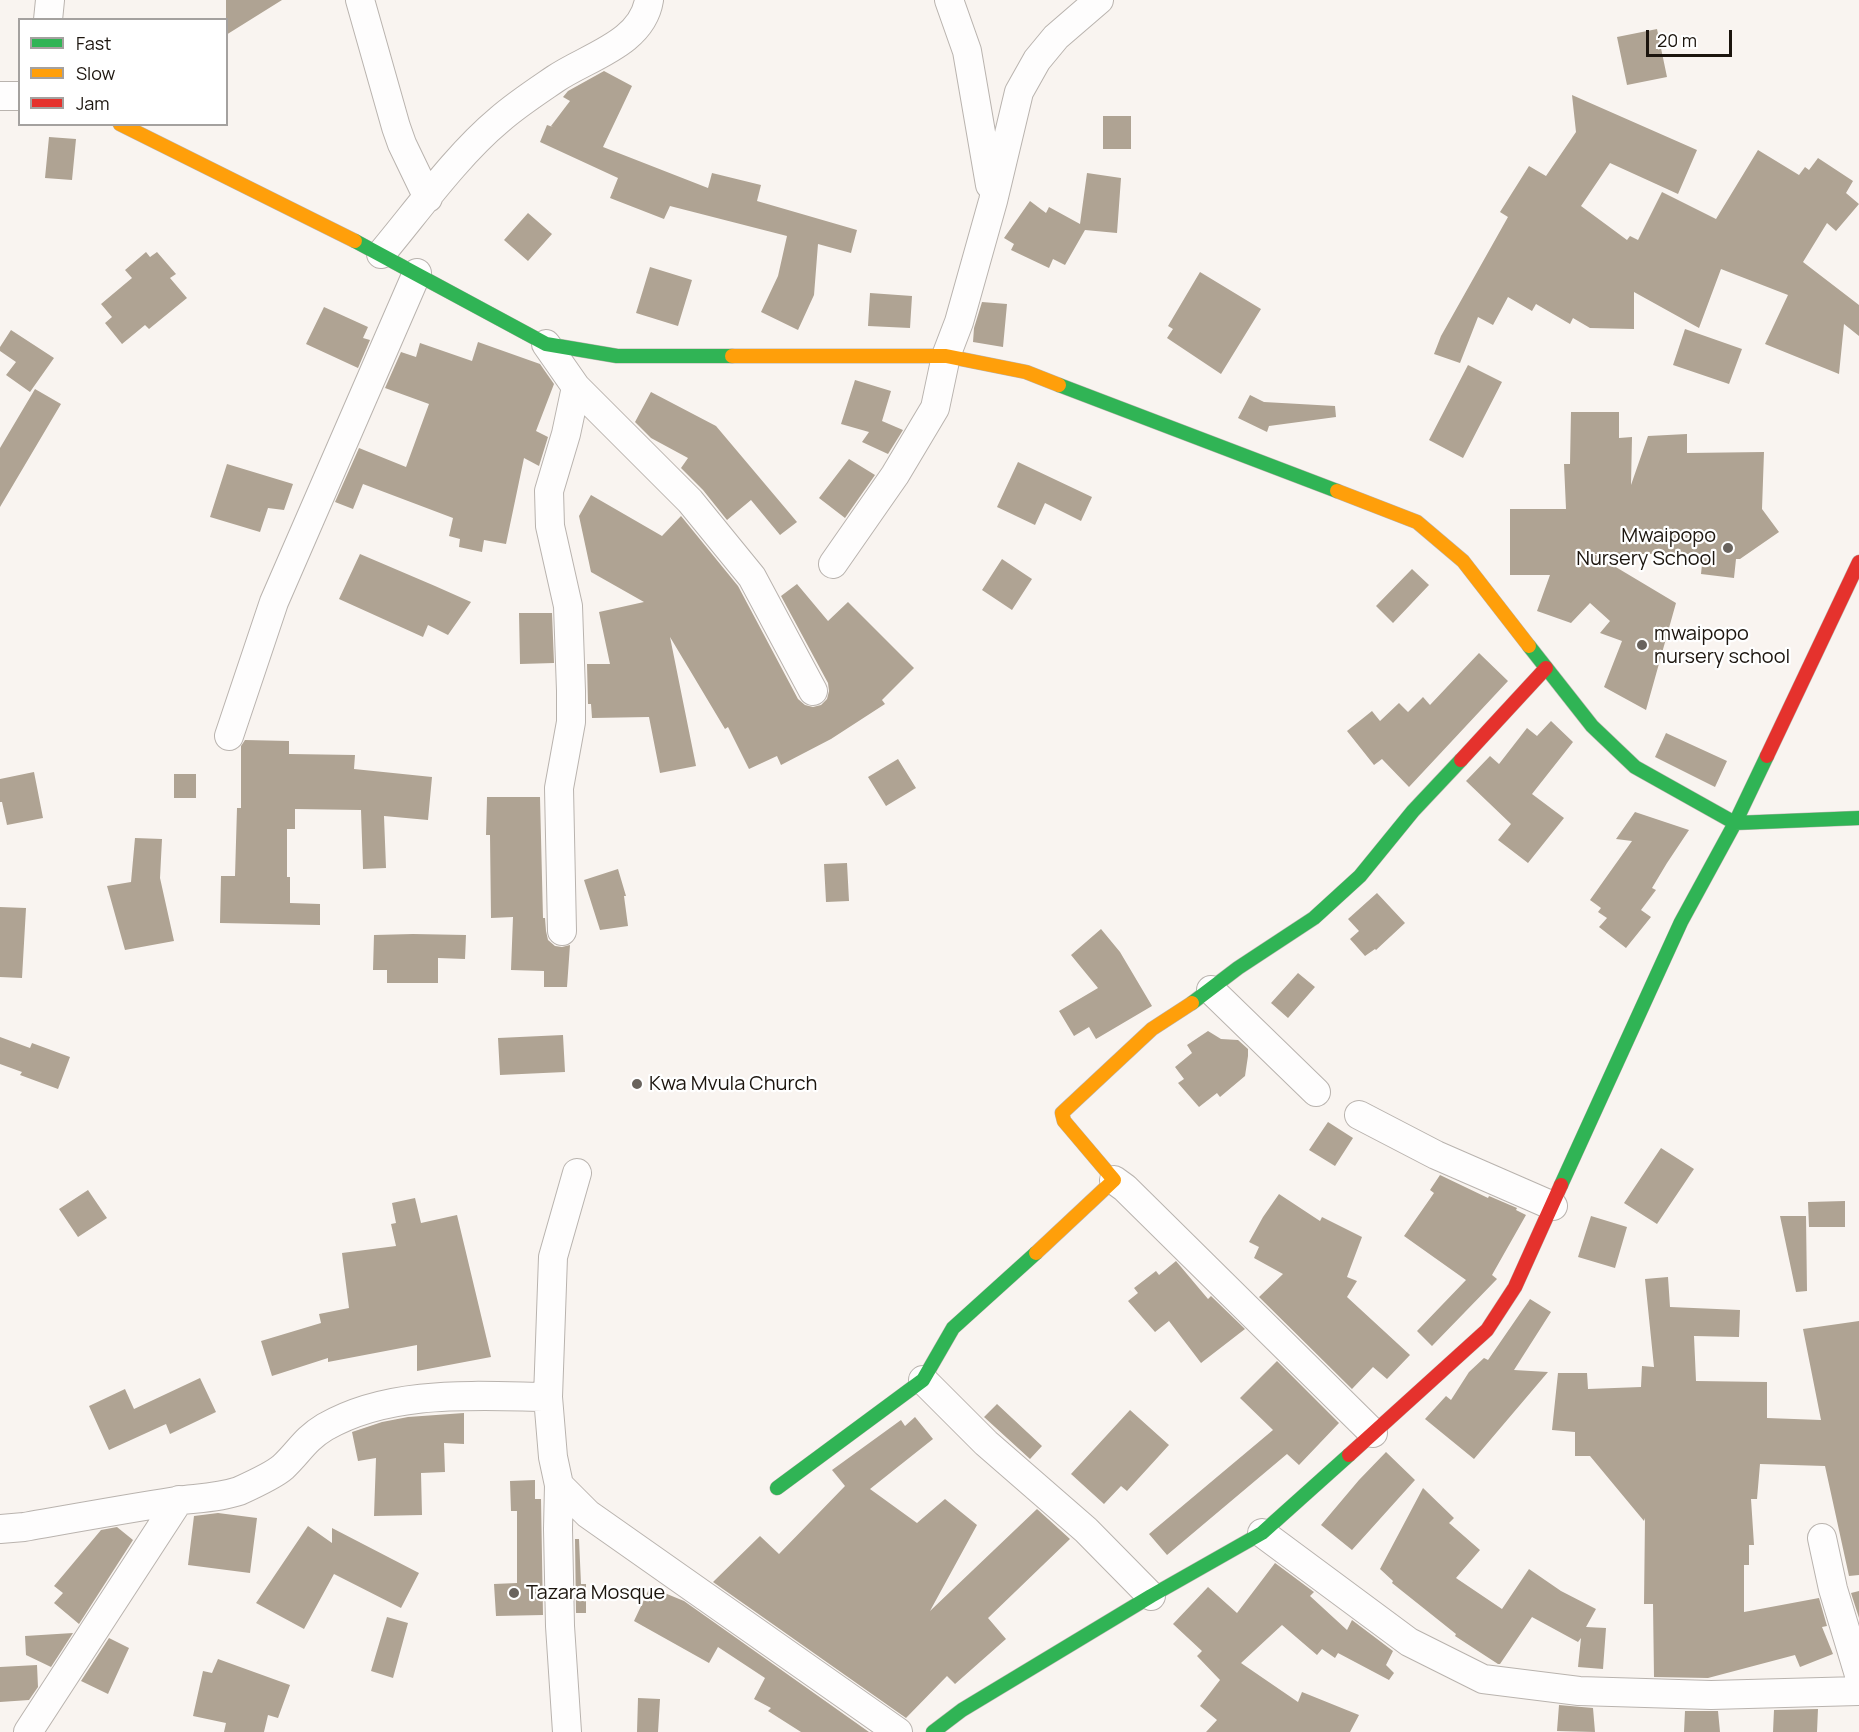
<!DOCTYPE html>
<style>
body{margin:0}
#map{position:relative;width:1859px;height:1732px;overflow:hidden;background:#f9f4f0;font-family:Manrope,sans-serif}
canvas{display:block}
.legend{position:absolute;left:18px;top:18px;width:210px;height:108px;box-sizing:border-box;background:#fff;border:2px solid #a4a19f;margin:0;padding:8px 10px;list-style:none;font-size:18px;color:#1c150e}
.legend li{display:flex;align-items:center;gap:12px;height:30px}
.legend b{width:30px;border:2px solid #a4a19f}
.scale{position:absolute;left:1646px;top:30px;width:86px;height:27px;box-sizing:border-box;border:3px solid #1c150e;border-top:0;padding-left:8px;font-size:18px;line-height:21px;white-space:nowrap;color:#1c150e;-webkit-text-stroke:4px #fff;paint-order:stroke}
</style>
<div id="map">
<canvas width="1859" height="1732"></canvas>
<ul class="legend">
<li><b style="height:8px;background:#30b455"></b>Fast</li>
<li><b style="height:8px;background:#ff9f0a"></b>Slow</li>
<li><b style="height:8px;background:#e5322d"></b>Jam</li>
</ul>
<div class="scale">20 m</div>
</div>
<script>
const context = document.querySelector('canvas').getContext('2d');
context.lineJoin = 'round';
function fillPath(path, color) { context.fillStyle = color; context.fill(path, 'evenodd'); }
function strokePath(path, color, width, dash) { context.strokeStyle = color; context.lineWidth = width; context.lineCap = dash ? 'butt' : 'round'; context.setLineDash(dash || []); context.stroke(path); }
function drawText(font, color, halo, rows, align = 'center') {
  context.font = font + ' Manrope,sans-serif'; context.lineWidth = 4.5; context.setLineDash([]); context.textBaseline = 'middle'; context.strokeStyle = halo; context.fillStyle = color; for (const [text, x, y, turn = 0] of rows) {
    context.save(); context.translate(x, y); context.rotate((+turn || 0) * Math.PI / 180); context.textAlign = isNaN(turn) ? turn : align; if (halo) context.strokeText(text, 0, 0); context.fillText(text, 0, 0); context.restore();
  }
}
const building = new Path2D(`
 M226,0H282L226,35Z
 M1657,29L1667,77L1627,85L1617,37Z
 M604,71L632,86L603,147L708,188L712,173L761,185L757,201L857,230L851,253L818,244L814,295L798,330L761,312L778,276L787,236L670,206L664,219L610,198L618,178L540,142L547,125L553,127L551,126L570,101L563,97L568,91Z
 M1572,95L1697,150L1678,194L1610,163L1581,206L1627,240L1630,236L1638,240L1662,192L1716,219L1758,150L1799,175L1805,167L1809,170L1818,158L1853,181L1846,193L1859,204L1836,231L1827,223L1803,262L1859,305V336L1844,324L1839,374L1765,344L1788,295L1721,269L1699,328L1634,292V329L1590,328L1573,318L1570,324L1536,304L1532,311L1508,297L1493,325L1478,317L1460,363L1434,354L1441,336L1508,217L1500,212L1529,166L1546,176L1576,132Z
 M1103,116H1131V149H1103Z
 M49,137L76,139L72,180L45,178Z
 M1087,173L1121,178L1117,233L1085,230L1065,265L1053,259L1049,268L1011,250L1014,244L1004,238L1030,201L1046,213L1049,207L1080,224Z
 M528,213L552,234L528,261L504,240Z
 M146,252L150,257L157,252L176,274L170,278L187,298L149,329L145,325L122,344L105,323L112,317L101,304L132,278L125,270Z
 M650,267L692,280L678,326L636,313Z
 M1200,272L1261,309L1221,374L1167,338L1173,329L1168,326Z
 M870,293L912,296L910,328L868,326Z
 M982,302L1007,304L1003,347L973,342L974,328Z
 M324,307L368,327L363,338L370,340L358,368L306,344Z
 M1685,329L1742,349L1729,384L1673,365Z
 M11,330L54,358L30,392L6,375L16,362L0,351V347Z
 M478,342L540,364L554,384L536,431L548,437L539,466L524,458L506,544L484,540L482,552L459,547L460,539L449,536L453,518L363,484L353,509L335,502L359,448L406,467L429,404L385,388L401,352L416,357L420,343L472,361Z
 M1468,365L1502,382L1463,458L1429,440Z
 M855,380L891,391L882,421L903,430L888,454L862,442L869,432L841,424Z
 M35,389L61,404L0,507V448Z
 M651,392L716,426L797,522L780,535L751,500L727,520L703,490L681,468L688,458L651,438L635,422Z
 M1250,395L1264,402L1335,406L1336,417L1269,426L1267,432L1238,418Z
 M1571,412H1619V438L1632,437L1631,485L1648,436L1687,434V453L1764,452L1762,509L1779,532L1740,559H1736L1734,578L1701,574L1703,554H1594L1676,603L1646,710L1604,687L1622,641L1600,633L1610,621L1590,603L1571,623L1537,611L1550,575H1510V509H1566L1564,464H1570Z
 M849,459L875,475L845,518L819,498Z
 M1018,462L1092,497L1081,521L1045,503L1035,525L997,507Z
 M227,464L293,484L284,510L268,508L260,532L210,517Z
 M591,495L662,536L681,516L738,586L798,699L805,705L813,707L821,705L827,699L829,691L828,683L781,596L797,584L828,621L848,602L914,668L882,700L885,704L831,739L781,765L777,756L749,769L728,727L725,729L670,637L696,766L660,773L649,717L592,718L591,704H588L587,664H610L599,612L644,602L591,572L579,516Z
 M360,554L435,586L471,602L448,635L428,625L423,637L339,599Z
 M1002,559L1032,579L1012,610L982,590Z
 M1412,569L1429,585L1393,623L1376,606Z
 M519,613H552L554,663L520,664Z
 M1479,653L1508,681L1409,787L1382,759L1374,765L1347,731L1372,711L1380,721L1399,703L1408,712L1423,697L1430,705Z
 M1551,721L1573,742L1532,794L1564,818L1528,863L1498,840L1511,824L1466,781L1490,756L1499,764L1527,728L1537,736Z
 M1666,733L1727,761L1715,787L1655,757Z
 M245,740L289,741V754L355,755L354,769L432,777L428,820L384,816L386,868L363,869L361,810L295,809V829H287V877H290V903L320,904V925L220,923L221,876H235L237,808H241V746Z
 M898,759L916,788L886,806L868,777Z
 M34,772L43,818L7,825L2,802H0V779Z
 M174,774H196V798H174Z
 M487,797H540L543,918H545L546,931L548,940L555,946L562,947L570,945L567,987H544V971L511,970L513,917L491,918L490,835H486Z
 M1635,812L1689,830L1667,863L1652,888L1656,890L1641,910L1651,917L1626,948L1599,927L1607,918L1598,912L1601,908L1590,900L1632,841L1616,839Z
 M135,838L162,839L160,878L174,941L125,950L107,886L131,882Z
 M847,863L849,901L826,902L824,864Z
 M618,869L626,896H624L628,926L600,930L584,880Z
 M1377,893L1405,923L1376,950L1375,949L1365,956L1350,939L1359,931L1348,919Z
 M0,907L26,908L22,978L0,977Z
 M1101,929L1120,952L1152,1006L1096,1039L1089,1027L1074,1036L1059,1011L1098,988L1071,955Z
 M413,934L466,935L465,959L438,958V983H387V970H373L374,935Z
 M1298,973L1315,987L1288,1018L1271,1003Z
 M1208,1031L1221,1039L1238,1040L1248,1049V1056L1245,1076L1220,1097L1217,1093L1199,1107L1178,1083L1184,1079L1175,1067L1192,1053L1187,1045Z
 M563,1035L565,1072L500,1075L498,1038Z
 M0,1037L30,1048L32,1043L70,1057L58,1089L20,1075L22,1072L0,1064Z
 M1328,1122L1353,1138L1335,1166L1309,1150Z
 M1661,1148L1694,1169L1657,1224L1624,1203Z
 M1440,1175L1488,1198L1489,1196L1517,1208L1516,1210L1526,1215L1492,1275L1497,1279L1432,1346L1417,1331L1466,1280L1404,1236L1434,1193L1430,1190Z
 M88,1190L107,1218L78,1237L59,1209Z
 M1279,1194L1320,1221L1322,1217L1362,1237L1347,1277L1357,1281L1347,1297L1410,1355L1387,1379L1373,1367L1352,1389L1259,1297L1283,1274L1254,1258L1259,1247L1249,1242L1263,1217Z
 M415,1198L421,1223L457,1215L491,1357L417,1371V1345L328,1362V1358L272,1376L261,1341L321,1323L319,1314L349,1308L342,1253L396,1246L391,1224L396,1223L392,1203Z
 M1845,1201V1227H1809L1808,1202Z
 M1591,1216L1627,1227L1615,1268L1578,1257Z
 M1780,1216H1806L1807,1291L1796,1292Z
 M1176,1261L1208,1299L1211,1296L1245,1329L1201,1363L1169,1321L1155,1332L1128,1301L1138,1293L1134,1288L1156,1271L1159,1275Z
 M1668,1277L1670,1307L1740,1310L1739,1337L1694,1336L1696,1381L1767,1382V1418L1821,1420L1803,1329L1859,1321V1575L1849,1576L1825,1466L1760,1464L1757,1499H1751L1754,1545H1749V1565H1744V1612L1819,1598L1827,1626L1822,1627L1833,1654L1800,1667L1795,1655L1708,1678L1654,1677L1653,1604H1644L1645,1518L1644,1521L1590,1456H1575V1432L1552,1430L1558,1373H1587L1588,1389L1641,1387L1642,1366L1654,1367L1645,1279Z
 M1530,1299L1551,1312L1514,1370L1548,1372L1474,1459L1425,1419L1446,1396L1451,1400L1469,1372L1484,1358L1488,1360Z
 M1277,1361L1339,1423L1299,1465L1287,1454L1167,1555L1149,1534L1273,1430L1240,1398Z
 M200,1378L216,1412L170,1434L166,1424L109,1450L89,1406L125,1389L134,1409Z
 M997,1404L1042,1446L1030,1459L984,1417Z
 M1130,1410L1169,1445L1127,1491L1121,1486L1104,1504L1071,1474Z
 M464,1413V1444L444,1443L445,1472L421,1473L422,1515L374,1516L376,1458L358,1461L352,1432L382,1422L408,1417Z
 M915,1417L933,1439L870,1489L917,1523L945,1499L977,1525L930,1611L1037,1509L1070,1539L988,1618L1006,1639L955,1684L947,1676L906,1718L713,1582L760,1536L779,1554L845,1486L832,1470L901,1420L905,1426Z
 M1386,1452L1415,1480L1352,1550L1321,1525L1359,1480Z
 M535,1480V1499H541L543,1615L496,1616L494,1584L517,1583V1511H511L510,1481Z
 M1423,1488L1454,1518L1449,1523L1480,1550L1456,1578L1502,1609L1529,1569L1561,1591L1596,1609L1586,1627L1606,1628L1603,1669L1578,1667L1581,1638L1578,1642L1532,1617L1500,1664H1498L1455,1636L1456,1634L1392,1583L1393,1581L1380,1569Z
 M218,1513L257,1518L250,1573L188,1565L194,1516Z
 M308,1526L332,1543V1528L419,1573L401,1608L334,1574L304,1629L256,1603Z
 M117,1527L133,1540L79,1624L54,1603L63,1593L54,1586L101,1530Z
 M575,1539H579L581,1584H586V1613H576Z
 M1275,1563L1314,1592L1310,1596L1347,1630L1352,1620L1393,1651L1386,1665L1394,1673L1389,1680L1338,1653L1335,1658L1322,1649L1317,1655L1282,1625L1241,1663L1298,1702L1302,1692L1359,1715L1350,1732H1206L1217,1720L1200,1706L1220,1680L1197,1656L1202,1651L1173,1624L1208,1587L1237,1613Z
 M650,1587L684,1601L869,1732H801L768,1711L771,1708L754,1699L765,1678L718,1647L709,1663L634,1621Z
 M1859,1591V1618L1851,1593Z
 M387,1617L408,1623L393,1678L371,1671Z
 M73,1633L51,1667L26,1655L25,1636Z
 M109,1638L129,1648L108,1694L81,1681Z
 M218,1659L290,1685L278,1718L268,1715L264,1732H224L226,1723L193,1716L203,1671L212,1673Z
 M37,1665L38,1687L29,1700L0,1702V1667Z
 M638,1698L660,1699L658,1732H637Z
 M1559,1705L1593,1708L1595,1732L1557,1731Z
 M1818,1709L1817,1732H1773L1774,1710Z
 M1685,1711H1718L1720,1732H1684Z`);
const street = new Path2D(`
 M360,0L396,127L402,144L428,198
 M949,0L967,51L990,185
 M48,20L50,0
 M0,96H20
 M381,254C417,211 457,155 499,120C516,105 536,92 555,79C587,57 642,44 649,0
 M546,344L576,387L566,434L549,491L550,526L568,606L571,691V722L559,788L562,931
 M576,387L690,501L752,577L813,691
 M833,564L895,475L935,408L946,356L959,322L993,201L1019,92L1037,60L1056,37L1099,0
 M229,736L274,602L417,273
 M1211,990L1316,1092
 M1359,1115L1436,1155L1553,1206
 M1114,1180L1125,1188L1373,1433
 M923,1380L986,1443L1086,1530L1151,1596
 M559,1485L588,1514L898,1732
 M0,1529L24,1527C75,1518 125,1509 176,1501C198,1498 218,1498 239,1491C250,1486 274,1475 283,1467C299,1452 305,1439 325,1427C391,1389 475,1396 548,1397
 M1262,1533L1409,1642L1483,1679L1579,1691L1711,1695L1859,1691
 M1822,1538L1833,1589L1859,1675
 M28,1732L179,1500
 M567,1732L560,1626L558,1529L559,1485L553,1457L548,1397L553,1257L577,1173`);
const fast = new Path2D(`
 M355,241L546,344L617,356H732
 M1059,385L1337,491
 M1529,646L1592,726L1635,767L1735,823L1859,818
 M1192,1003L1238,968L1314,918L1360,876L1413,811L1461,760
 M1561,1185L1681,922L1735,823L1767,756
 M777,1488L923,1380L953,1328L1036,1253
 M933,1732L962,1710L1151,1596L1262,1533L1349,1455`);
const slow = new Path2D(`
 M120,124L355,241
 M732,356H946L1026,372L1059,385
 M1337,491L1417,522L1463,561L1529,646
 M1036,1253L1114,1180L1064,1121L1062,1113L1152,1029L1192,1003`);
const jam = new Path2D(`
 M1767,756L1859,562
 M1461,760L1546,668
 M1349,1455L1487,1330L1515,1287L1561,1185`);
const markers = [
 [1728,548,6,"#69635d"],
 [1642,645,6,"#69635d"],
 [637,1084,6,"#69635d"],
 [514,1593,6,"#69635d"]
];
const poiNames = [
 ["Mwaipopo",1716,536,"right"],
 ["Nursery School",1716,559,"right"],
 ["mwaipopo",1654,634],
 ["nursery school",1654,657],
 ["Kwa Mvula Church",649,1084],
 ["Tazara Mosque",526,1593]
];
fillPath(building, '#afa393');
strokePath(street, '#b9b3ae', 30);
strokePath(fast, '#b9b3ae', 15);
strokePath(slow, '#b9b3ae', 15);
strokePath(jam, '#b9b3ae', 15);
strokePath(street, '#fefdfd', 28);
strokePath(fast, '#30b455', 14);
strokePath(slow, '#ff9f0a', 14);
strokePath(jam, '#e5322d', 14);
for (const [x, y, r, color] of markers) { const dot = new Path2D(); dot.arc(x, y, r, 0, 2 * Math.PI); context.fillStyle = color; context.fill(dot); strokePath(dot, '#fff', 2); }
drawText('20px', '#1c150e', '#fff', poiNames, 'left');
</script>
